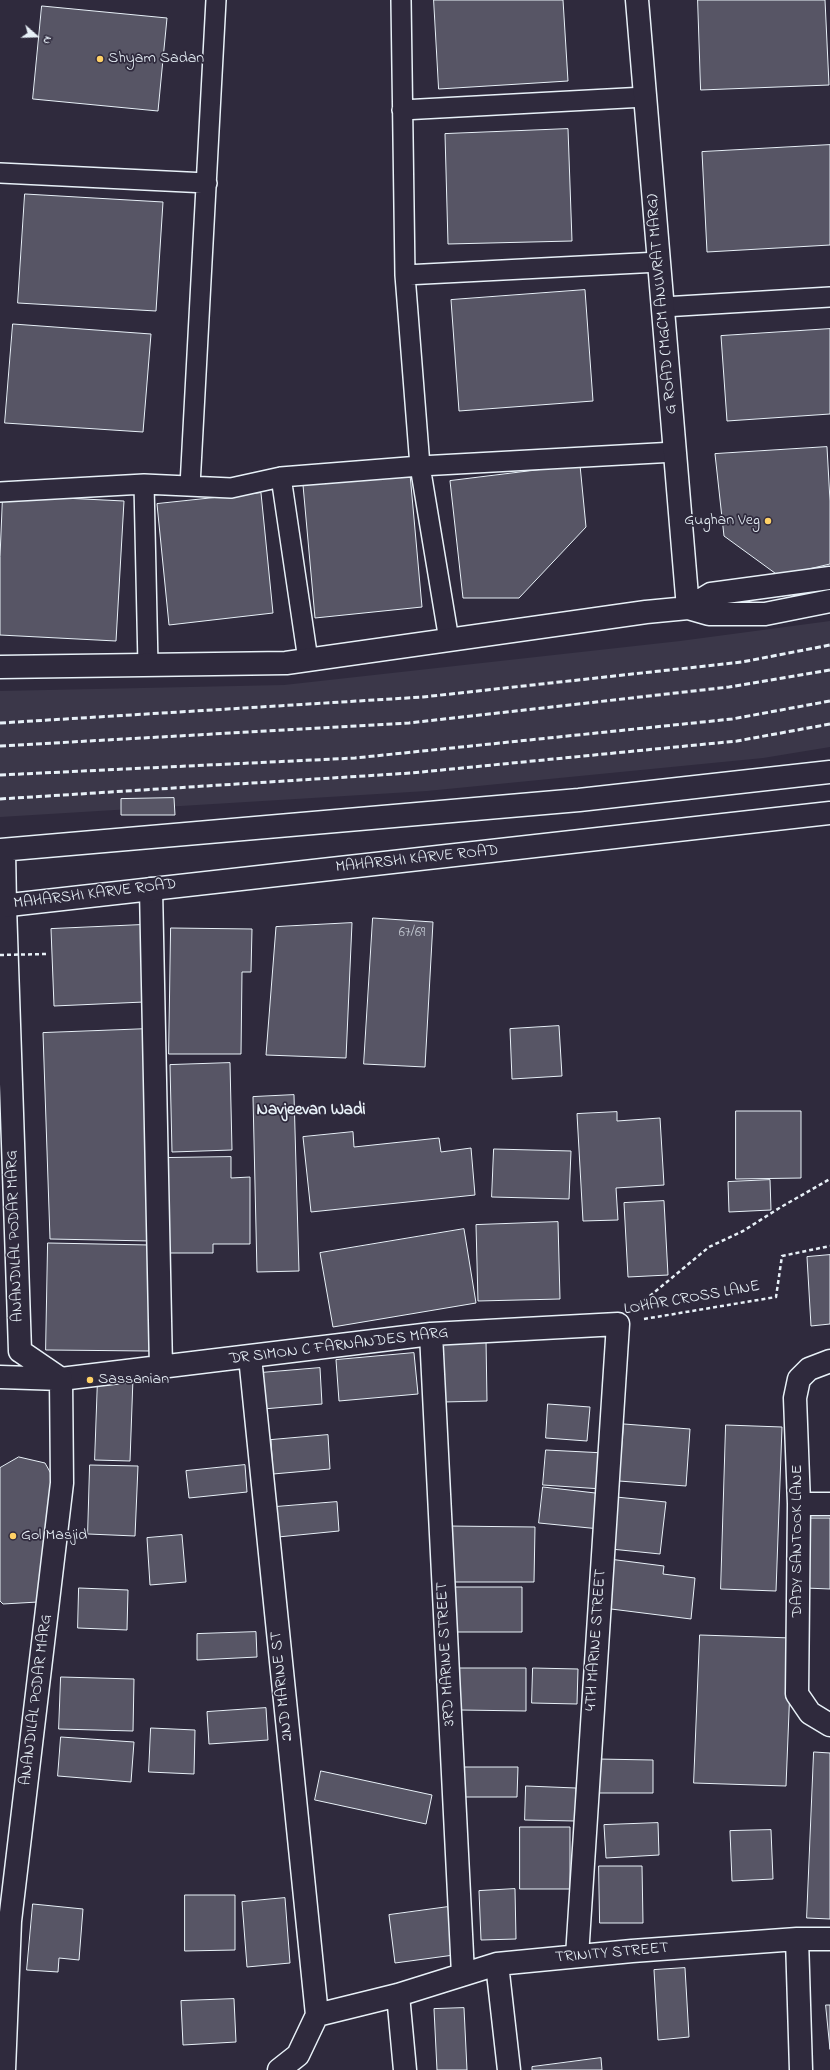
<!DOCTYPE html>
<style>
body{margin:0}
#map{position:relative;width:830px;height:2070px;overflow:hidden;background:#2f2a3d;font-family:"Indie Flower",sans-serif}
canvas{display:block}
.north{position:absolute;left:16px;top:16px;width:40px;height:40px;-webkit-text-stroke:3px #2f2a3d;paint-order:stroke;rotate:110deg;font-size:11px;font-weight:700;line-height:16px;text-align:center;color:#e8f1f8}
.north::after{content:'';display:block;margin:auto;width:14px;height:18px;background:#e8f1f8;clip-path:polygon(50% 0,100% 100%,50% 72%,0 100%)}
</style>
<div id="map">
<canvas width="830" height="2070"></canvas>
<div class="north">N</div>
</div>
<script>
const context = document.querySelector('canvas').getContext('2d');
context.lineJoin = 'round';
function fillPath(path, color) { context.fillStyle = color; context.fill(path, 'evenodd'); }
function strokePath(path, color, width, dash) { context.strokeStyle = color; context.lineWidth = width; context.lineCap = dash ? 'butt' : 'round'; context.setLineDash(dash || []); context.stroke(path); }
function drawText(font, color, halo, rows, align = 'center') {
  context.font = font + ' "Indie Flower",sans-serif'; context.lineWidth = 3.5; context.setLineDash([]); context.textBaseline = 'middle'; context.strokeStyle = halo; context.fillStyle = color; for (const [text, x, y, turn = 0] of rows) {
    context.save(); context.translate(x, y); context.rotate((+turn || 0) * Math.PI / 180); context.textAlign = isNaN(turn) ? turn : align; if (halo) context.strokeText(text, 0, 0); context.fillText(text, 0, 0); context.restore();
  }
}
const built = new Path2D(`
 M830,621V747L763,758L427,791L0,817V691L284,685L680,641Z`);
const building = new Path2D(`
 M434,0H563L568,81L439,89Z
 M698,0H825L829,85L701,90Z
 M42,6L167,18L158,111L33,99Z
 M568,129L572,241L448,244L445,134Z
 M830,145V245L707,252L702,152Z
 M25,194L163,202L156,311L18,303Z
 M585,290L593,401L459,411L451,300Z
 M13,324L151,334L143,432L5,423Z
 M830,329V414L727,421L721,336Z
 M827,447L830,501V564L779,576L724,536L715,454Z
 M580,465L586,527L519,598H463L450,481Z
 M410,474L422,607L315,618L303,485Z
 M261,493L273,613L169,625L157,504Z
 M3,495L124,501L116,641L0,635V557Z
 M174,798L175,815H121V799Z
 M373,918L433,922L425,1067L364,1064Z
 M352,923L346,1058L266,1055L276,927Z
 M141,925L144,1002L54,1006L51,929Z
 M171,928L252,929L251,972H242L241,1054H169Z
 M559,1026L562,1076L512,1079L510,1029Z
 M148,1029L151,1241L50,1239L43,1033Z
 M230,1063L232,1150L172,1152L170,1065Z
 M294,1095L299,1271L257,1272L253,1097Z
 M736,1111H801V1178L736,1179Z
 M617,1112V1121L660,1118L664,1185L616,1188L618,1220L583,1221L577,1114Z
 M353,1132L354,1147L439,1138L441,1152L471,1148L475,1195L311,1212L303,1137Z
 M494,1149L571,1151L569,1199L492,1197Z
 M231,1157V1178L250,1177V1244H213V1253H164L163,1158Z
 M770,1180L771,1210L729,1212L728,1182Z
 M664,1201L668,1275L628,1277L624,1203Z
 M558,1222L560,1299L478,1301L476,1225Z
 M464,1229L476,1303L333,1327L320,1253Z
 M48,1243L150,1245L149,1351L46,1350Z
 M830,1255V1324L811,1326L807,1257Z
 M486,1339L487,1401L443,1402L442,1340Z
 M414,1353L418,1394L339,1401L336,1360Z
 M320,1368L322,1404L263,1409L260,1373Z
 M98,1377L133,1378L130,1461L95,1460Z
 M548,1404L590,1407L587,1441L546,1438Z
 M624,1424L690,1429L686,1486L619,1481Z
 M726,1425L782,1427L776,1591L721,1589Z
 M328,1435L330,1469L273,1474L271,1440Z
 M546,1450L605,1453L602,1489L543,1485Z
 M19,1457L45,1463L54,1479L38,1602L3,1604L0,1601V1468Z
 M90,1465L138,1466L135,1536L88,1534Z
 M245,1465L247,1492L189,1498L186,1471Z
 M543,1487L604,1494L600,1529L539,1523Z
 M616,1497L666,1502L660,1554L611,1549Z
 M337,1502L339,1531L278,1537L275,1507Z
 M806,1518H830V1589L805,1588Z
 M447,1526L535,1527L534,1582H447Z
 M182,1535L186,1582L150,1585L147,1538Z
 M609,1559L664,1566L663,1574L695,1578L691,1619L603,1608Z
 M455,1587H522V1632H454Z
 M79,1588L128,1590L127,1630L78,1628Z
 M256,1632L257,1657L197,1660V1634Z
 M700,1635L792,1638L786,1786L694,1783Z
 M460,1668H526V1711L460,1710Z
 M533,1668L578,1669L577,1704L532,1703Z
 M61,1677L134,1679L133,1731L59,1729Z
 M266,1708L268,1740L209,1744L207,1712Z
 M151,1728L195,1730L194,1774L149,1772Z
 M61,1737L134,1742L131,1782L58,1776Z
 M814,1752L830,1753V1919L807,1918Z
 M597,1759L653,1760V1793H597Z
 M465,1767H518L517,1797H464Z
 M321,1771L432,1795L426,1824L315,1800Z
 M526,1786L576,1788L575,1821L525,1820Z
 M658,1823L659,1855L606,1858L604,1825Z
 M520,1827H570V1889H520Z
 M771,1830L773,1879L732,1881L730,1831Z
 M599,1866H642L643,1923H600Z
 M515,1889L516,1939L481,1940L479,1891Z
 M185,1895H235V1950L185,1951Z
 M285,1898L290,1963L247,1967L242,1902Z
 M33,1904L83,1909L79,1960L59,1958L58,1972L27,1970Z
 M448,1907L454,1955L395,1963L389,1915Z
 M685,1968L689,2037L658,2040L654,1970Z
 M234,1999L236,2042L183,2045L181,2001Z
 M826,2005H830V2049Z
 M464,2008L467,2070H437L434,2009Z
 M601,2058L602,2070H532V2067Z`);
const path = new Path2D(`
 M639,1305L709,1247L743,1231L781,1207L830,1179
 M644,1319L776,1297L782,1256L830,1246`);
const service = new Path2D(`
 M401,0L405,275L659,262
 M402,110L645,97
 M0,173L207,183
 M405,275L420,466L449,640
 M663,307L830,297
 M281,477L308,660
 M144,484L148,665
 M190,486L216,0
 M0,492L144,484L231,488L281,477L420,466L675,452`);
const minor = new Path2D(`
 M151,889L161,1368
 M431,1334L463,1974
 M250,1357L317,2015
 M830,1361L809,1369L799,1379L795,1398L799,1504L797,1694L810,1713L830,1725
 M61,1379L431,1334L618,1324L577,1956
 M799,1504H830
 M797,1939L801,2070
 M497,1964L509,2070
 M398,1995L405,2070
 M279,2070L298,2055L317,2015L398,1995L497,1964L632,1951L797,1939H830`);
const tertiary = new Path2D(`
 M637,0L688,608
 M688,608L709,614H765L830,601
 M0,667L286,663L646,612L688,608L711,594L830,578
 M5,906L20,1351
 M0,1377L61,1379
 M4,2070L10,1921L62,1483L61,1379L20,1351`);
const secondary = new Path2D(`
 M0,850L579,800L830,772
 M4,850L5,906
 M0,906L830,813`);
const rail = new Path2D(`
 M0,723L423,697L742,662L830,645
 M0,746L409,723L729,687L830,670
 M0,775L355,758L732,719L830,701
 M0,799L411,773L737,741L830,724`);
const pathBridge = new Path2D(`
 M0,955L47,954`);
const markers = [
 [100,59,4,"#ffd166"],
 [768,521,4,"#ffd166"],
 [90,1380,4,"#ffd166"],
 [13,1536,4,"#ffd166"]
];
const numberNames = [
 ["67/69",412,934]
];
const poiNames = [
 ["Shyam Sadan",108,59],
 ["Gughan Veg",760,521,"right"],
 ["Sassanian",98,1380],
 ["Gol Masjid",21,1536]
];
const streetNames = [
 ["G ROAD (MGCM ANUVRAT MARG)",663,304,-95],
 ["MAHARSHI KARVE ROAD",417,860,-6],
 ["MAHARSHI KARVE ROAD",95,895,-7],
 ["ANANDILAL PODAR MARG",16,1236,-92],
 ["LOHAR CROSS LANE",692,1299,-10],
 ["DR SIMON C FARNANDES MARG",339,1347,-7],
 ["DADY SANTOOK LANE",798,1541,-90],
 ["4TH MARINE STREET",597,1640,-86],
 ["3RD MARINE STREET",447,1654,-93],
 ["2ND MARINE ST",283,1686,-96],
 ["ANANDILAL PODAR MARG",37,1700,-83],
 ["TRINITY STREET",612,1954,-5]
];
const neighbourhoodNames = [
 ["Navjeevan Wadi",311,1111]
];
fillPath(built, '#3b3749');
fillPath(building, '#575565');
strokePath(building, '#e8f1f8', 1);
strokePath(service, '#e8f1f8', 22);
strokePath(minor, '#e8f1f8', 25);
strokePath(tertiary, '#e8f1f8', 25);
strokePath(secondary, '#e8f1f8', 25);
strokePath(path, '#e8f1f8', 2.5, [4, 3]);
strokePath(service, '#2f2a3d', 19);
strokePath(minor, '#2f2a3d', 22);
strokePath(tertiary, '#2f2a3d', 22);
strokePath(secondary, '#2f2a3d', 22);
strokePath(rail, '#e8f1f8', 3, [6, 3]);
strokePath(pathBridge, '#e8f1f8', 2.5, [4, 3]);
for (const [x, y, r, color] of markers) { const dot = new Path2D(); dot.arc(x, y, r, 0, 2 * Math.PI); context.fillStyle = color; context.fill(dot); strokePath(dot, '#2f2a3d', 1.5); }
drawText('14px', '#c4cad3', null, numberNames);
drawText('16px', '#e8f1f8', '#2f2a3d', poiNames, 'left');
drawText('16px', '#e8f1f8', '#2f2a3d', streetNames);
drawText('bold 17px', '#e8f1f8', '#2f2a3d', neighbourhoodNames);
</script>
